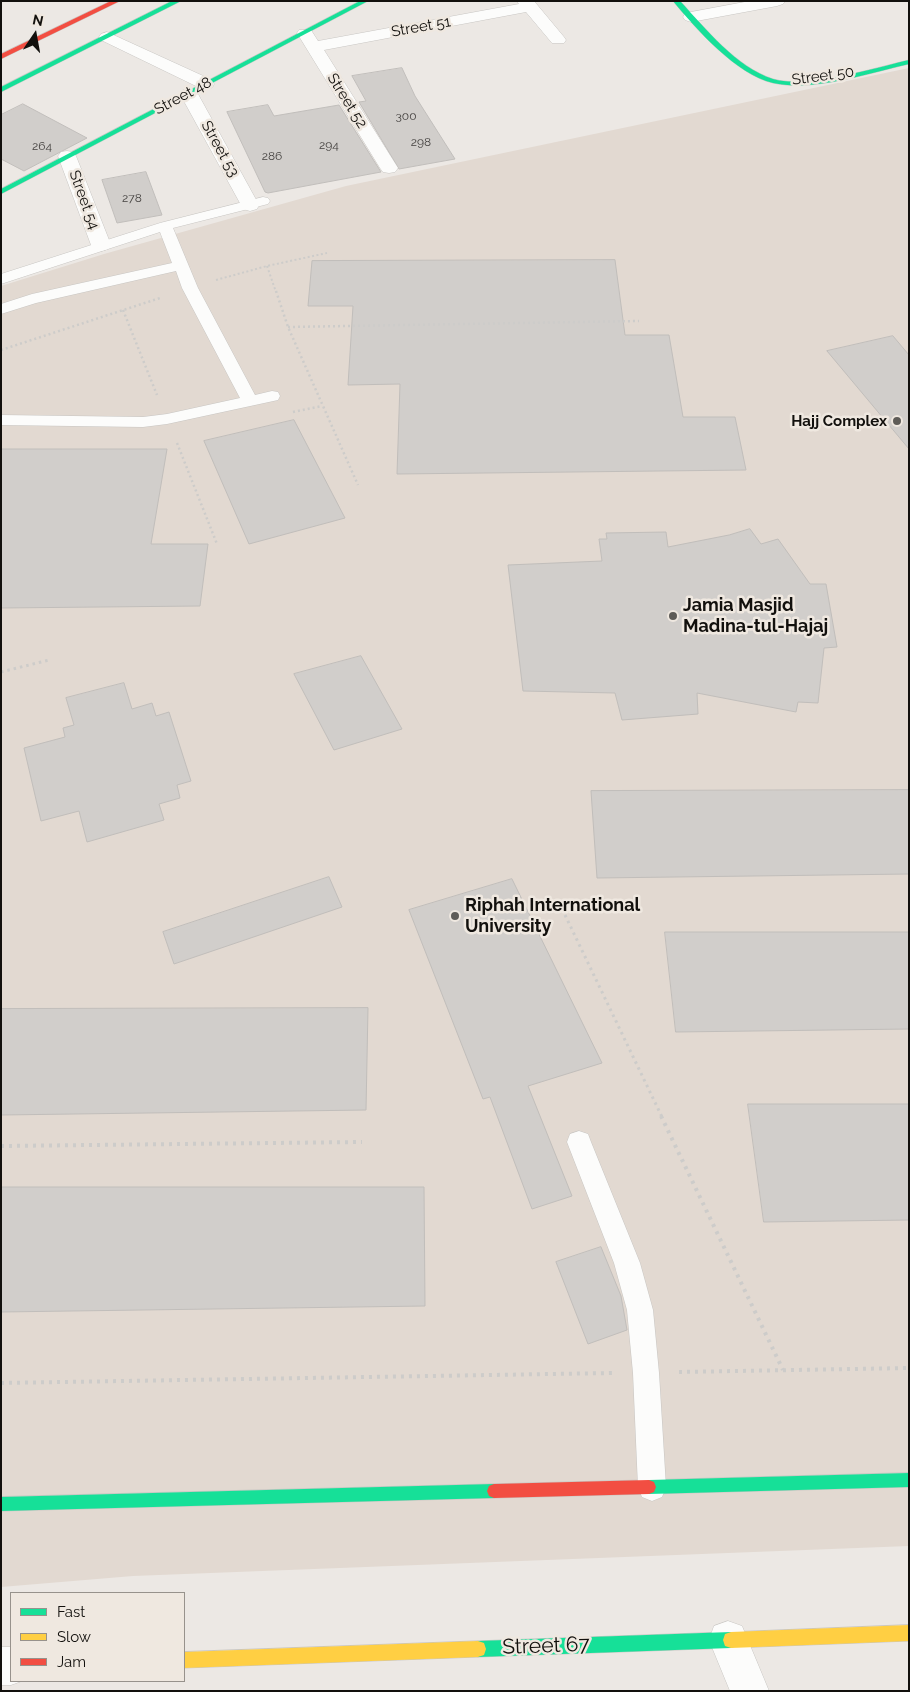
<!DOCTYPE html>
<style>
body{margin:0}
#map{position:relative;width:910px;height:1692px;overflow:hidden;background:#ece8e4;font-family:Raleway,sans-serif}
canvas{display:block}
.frame{position:absolute;inset:0;border:2px solid #12100d;pointer-events:none}
.legend{position:absolute;left:10px;top:1592px;width:175px;height:90px;box-sizing:border-box;background:#efe8e0;border:1px solid #97928c;margin:0;padding:6px 9px;list-style:none;font-size:15px;color:#12100d}
.legend li{display:flex;align-items:center;gap:10px;height:25px}
.legend b{width:25px;border:1px solid #97928c}
.north{position:absolute;left:10px;top:10px;width:50px;height:50px;-webkit-text-stroke:4px #efe8e0;paint-order:stroke;rotate:12deg;font-size:14px;font-weight:700;line-height:20px;text-align:center;color:#12100d}
.north::after{content:'';display:block;margin:auto;width:18px;height:22px;background:#12100d;clip-path:polygon(50% 0,100% 100%,50% 72%,0 100%)}
</style>
<div id="map">
<canvas width="910" height="1692"></canvas>
<div class="frame"></div>
<ul class="legend">
<li><b style="height:6px;background:#16e098"></b>Fast</li>
<li><b style="height:6px;background:#ffcf43"></b>Slow</li>
<li><b style="height:6px;background:#f24e42"></b>Jam</li>
</ul>
<div class="north">N</div>
</div>
<script>
const context = document.querySelector('canvas').getContext('2d');
context.lineJoin = 'round';
function fillPath(path, color) { context.fillStyle = color; context.fill(path, 'evenodd'); }
function strokePath(path, color, width, dash) { context.strokeStyle = color; context.lineWidth = width; context.lineCap = dash ? 'butt' : 'round'; context.setLineDash(dash || []); context.stroke(path); }
function drawText(font, color, halo, rows, align = 'center') {
  context.font = font + ' Raleway,sans-serif'; context.lineWidth = 5; context.setLineDash([]); context.textBaseline = 'middle'; context.strokeStyle = halo; context.fillStyle = color; for (const [text, x, y, turn = 0] of rows) {
    context.save(); context.translate(x, y); context.rotate((+turn || 0) * Math.PI / 180); context.textAlign = isNaN(turn) ? turn : align; if (halo) context.strokeText(text, 0, 0); context.fillText(text, 0, 0); context.restore();
  }
}
const built = new Path2D(`
 M909,68V1546L133,1576L1,1587V286L104,254L346,186Z`);
const building = new Path2D(`
 M402,68L415,96L455,159L399,169L359,102L366,101L352,76Z
 M23,104L87,138L24,171L1,159V115Z
 M268,105L274,116L339,105L381,172L268,193L265,192L227,112Z
 M146,172L162,215L117,223L102,180Z
 M615,260L625,335H669L683,417H735L746,470L397,474L400,384L348,385L353,306H308L312,261Z
 M893,336L909,355V449L827,351Z
 M294,420L345,518L249,544L204,441Z
 M1,449H167L151,544H208L200,606L1,608Z
 M750,529L761,544L778,539L810,584H826L837,647L824,648L818,703L798,702L796,712L697,693L698,714L622,720L615,693L523,691L508,565L602,561L599,539H607L606,533L666,532L668,547L729,535Z
 M361,656L402,729L334,750L294,674Z
 M124,683L132,709L152,703L156,716L169,712L191,781L177,785L180,798L159,804L164,820L87,842L79,811L41,821L24,748L65,737L63,728L74,725L66,698Z
 M909,790V874L597,878L591,791Z
 M329,877L342,907L174,964L163,932Z
 M512,879L602,1063L528,1086L572,1196L532,1209L490,1097L483,1099L409,910Z
 M665,932H909V1029L676,1032Z
 M368,1008L366,1110L1,1115V1009Z
 M748,1104H909V1220L764,1222Z
 M1,1187H424L425,1306L1,1312Z
 M601,1247L621,1296L627,1330L588,1344L556,1262Z`);
const pathFar3 = new Path2D(`
 M267,266L276,292
 M216,280L267,266L327,253`);
const pathFar2 = new Path2D(`
 M276,291L288,327L358,485
 M123,310L157,395
 M288,327L639,321
 M1,350L160,298
 M293,412L322,406
 M177,443L217,544`);
const pathFar1 = new Path2D(`
 M1,672L49,660
 M565,915L662,1117`);
const path = new Path2D(`
 M661,1116L783,1370
 M1,1146L362,1142
 M679,1372L909,1368
 M1,1383L613,1373`);
const lane = new Path2D(`
 M263,197L268,198L270,201L268,204L173,228L198,288L255,395L272,391L278,392L280,396L278,400L167,424L143,427L1,425V415L143,417L167,414L240,398L182,288L176,271L36,303L1,314V304L32,294L172,263L160,232L1,284V274L160,223Z
 M579,1131L588,1134L591,1142L640,1263L653,1310L659,1373L666,1487L662,1497L652,1501L642,1497L638,1487L633,1373L627,1310L614,1263L567,1142L570,1134Z`);
const street = new Path2D(`
 M517,1H534L564,37L566,40L564,43H552L526,12L324,50L398,168L395,172L389,173L383,172L380,168L297,33L299,30H311L318,41L519,4Z
 M750,1H785L783,4L777,6L691,22L685,20L683,17L685,14L691,12Z
 M107,32L212,80L214,84L212,88H200L101,40L99,37L101,34Z
 M189,89L195,90L198,94L259,205L257,209L250,211L243,209L241,205L180,94L183,90Z
 M67,151L73,152L76,156L111,245L108,249L101,251L94,249L91,245L58,156L61,152Z
 M728,1621L742,1626L769,1691H730L709,1640L714,1626Z
 M1,1647H11V1681H22L11,1685H1Z`);
const fast = new Path2D(`
 M172,1H181L1,92V87Z
 M360,1H368L1,194V189Z
 M673,1H680C706,29 736,67 773,79C807,89 874,68 909,60V64C869,73 813,92 773,83C737,75 696,29 673,1Z
 M909,1473V1487L649,1494L644,1492L642,1487L644,1482L649,1480Z
 M494,1484L499,1486L501,1491L499,1496L494,1498L1,1511V1497Z
 M731,1632L737,1634L739,1640L737,1646L731,1648L478,1657L472,1655L470,1649L472,1643L478,1641Z`);
const slow = new Path2D(`
 M909,1625V1641L731,1648L725,1646L723,1640L725,1634L731,1632Z
 M478,1641L484,1643L486,1649L484,1655L478,1657L184,1668V1652Z`);
const jam = new Path2D(`
 M111,1H120L1,59V54Z
 M649,1480L654,1482L656,1487L654,1492L649,1494L494,1498L489,1496L487,1491L489,1486L494,1484Z`);
const markers = [
 [897,421,5,"#5e5c58"],
 [673,616,5,"#5e5c58"],
 [455,916,5,"#5e5c58"]
];
const farNumbernames = [
 ["300",406,116],
 ["298",421,142],
 ["294",329,145],
 ["264",42,146],
 ["286",272,156],
 ["278",132,198]
];
const farStreetnames = [
 ["Street 51",421,27,-10],
 ["Street 50",823,76,-8],
 ["Street 48",183,96,-28],
 ["Street 52",347,101,58],
 ["Street 53",220,149,61],
 ["Street 54",84,200,70]
];
const farPoinames = [
 ["Hajj Complex",887,421]
];
const poiNames = [
 ["Jamia Masjid",683,606],
 ["Madina-tul-Hajaj",683,627],
 ["Riphah International",465,906],
 ["University",465,927]
];
const nearStreetnames = [
 ["Street 67",546,1646,-2]
];
fillPath(built, '#e2d9d1');
fillPath(building, '#d1cecb');
strokePath(building, '#c1bebb', 1);
strokePath(lane, '#c8c6c3', 1);
strokePath(street, '#c8c6c3', 1);
strokePath(fast, '#c8c6c3', 1);
strokePath(slow, '#c8c6c3', 1);
strokePath(jam, '#c8c6c3', 1);
strokePath(pathFar3, '#cdccca', 2, [2, 2.5]);
strokePath(pathFar2, '#cdccca', 2.5, [2, 3]);
strokePath(pathFar1, '#cdccca', 3, [2.5, 4]);
strokePath(path, '#cdccca', 4, [3, 5]);
fillPath(lane, '#fcfcfb');
fillPath(street, '#fcfcfb');
fillPath(fast, '#16e098');
fillPath(slow, '#ffcf43');
fillPath(jam, '#f24e42');
for (const [x, y, r, color] of markers) { const dot = new Path2D(); dot.arc(x, y, r, 0, 2 * Math.PI); context.fillStyle = color; context.fill(dot); strokePath(dot, '#efe8e0', 2); }
drawText('12px', '#454240', null, farNumbernames);
drawText('15px', '#12100d', '#efe8e0', farStreetnames);
drawText('bold 15px', '#12100d', '#efe8e0', farPoinames, 'right');
drawText('bold 18px', '#12100d', '#efe8e0', poiNames, 'left');
drawText('21px', '#12100d', '#efe8e0', nearStreetnames);
</script>
